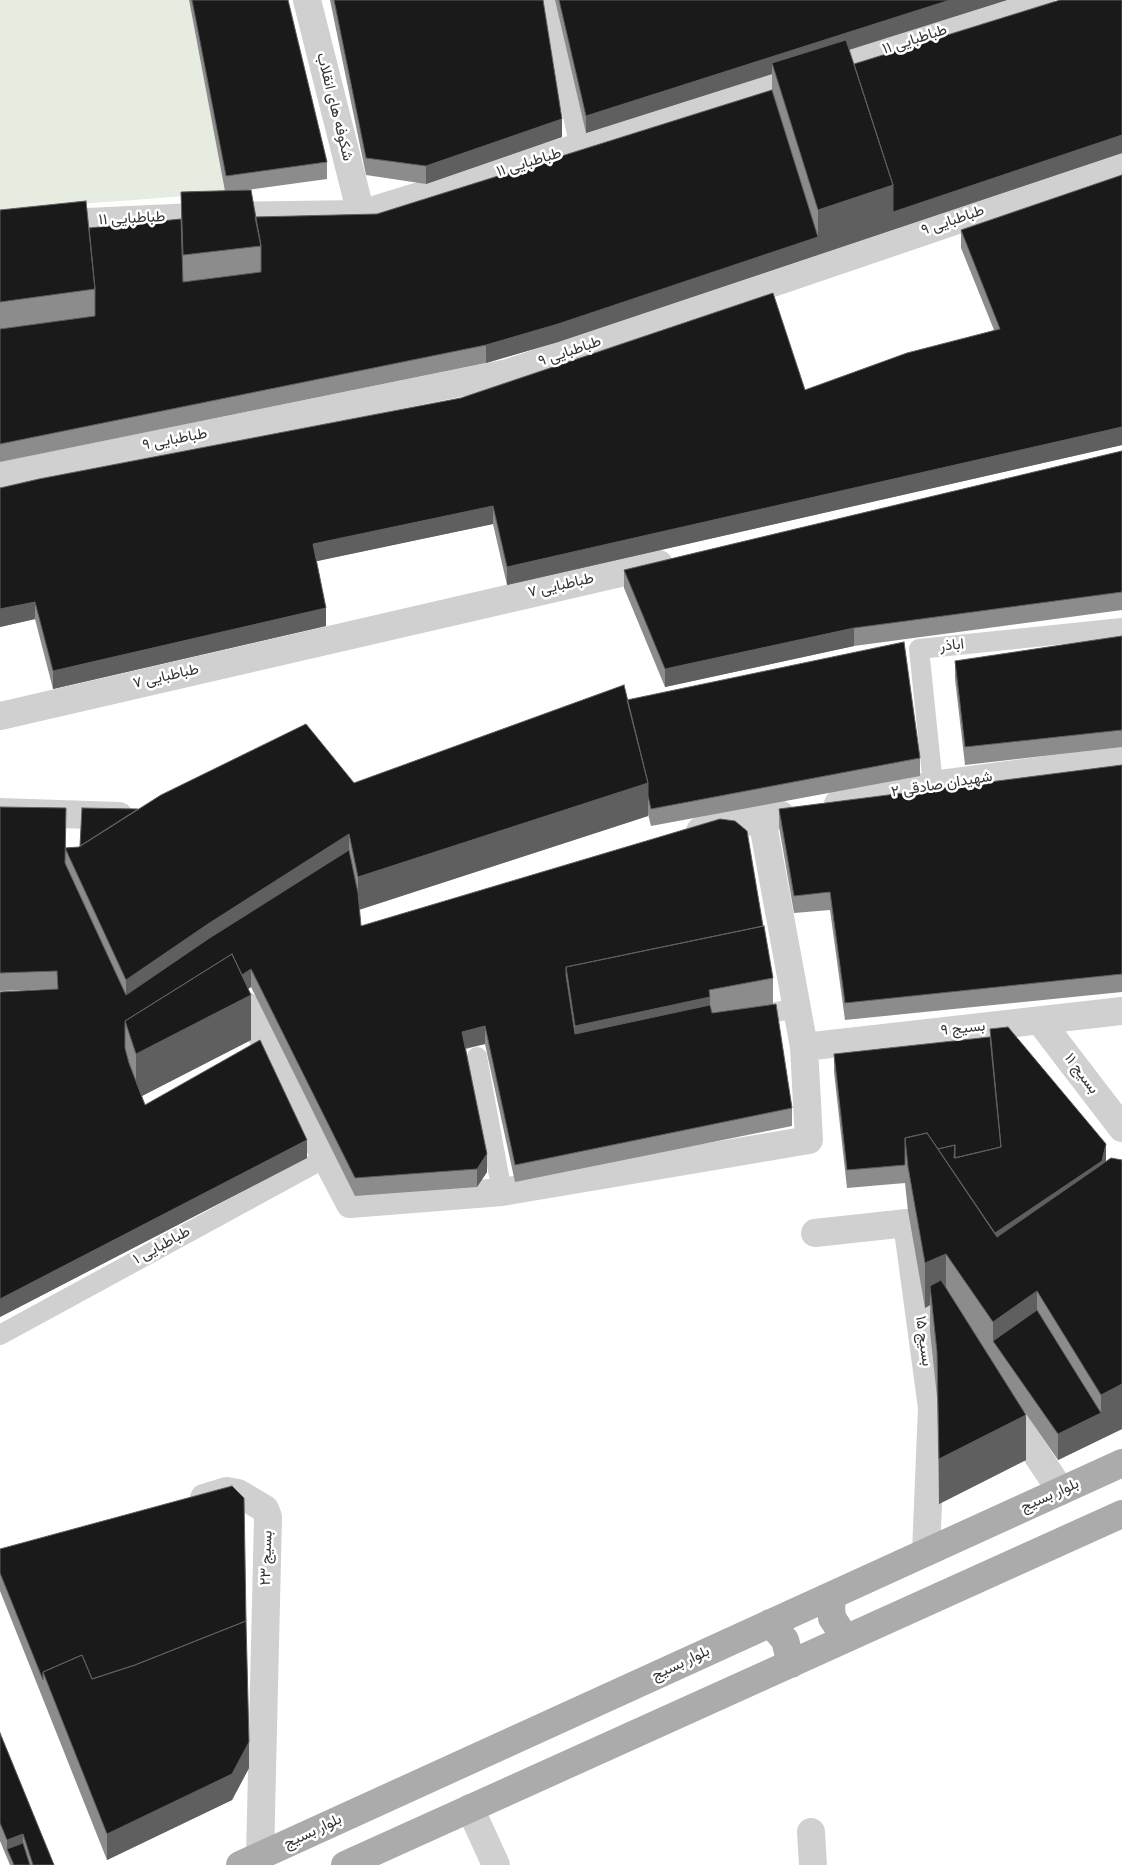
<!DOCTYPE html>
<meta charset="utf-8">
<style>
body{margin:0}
canvas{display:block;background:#fff}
</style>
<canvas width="1122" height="1865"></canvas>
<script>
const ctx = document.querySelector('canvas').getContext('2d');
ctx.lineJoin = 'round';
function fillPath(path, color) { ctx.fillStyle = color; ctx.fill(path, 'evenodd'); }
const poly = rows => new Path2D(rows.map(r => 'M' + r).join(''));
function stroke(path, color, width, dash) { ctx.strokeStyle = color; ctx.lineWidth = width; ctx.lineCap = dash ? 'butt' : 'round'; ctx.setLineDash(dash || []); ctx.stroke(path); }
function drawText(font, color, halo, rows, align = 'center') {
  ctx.font = font + ' "Nunito Sans",Vazirmatn,sans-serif'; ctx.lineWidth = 5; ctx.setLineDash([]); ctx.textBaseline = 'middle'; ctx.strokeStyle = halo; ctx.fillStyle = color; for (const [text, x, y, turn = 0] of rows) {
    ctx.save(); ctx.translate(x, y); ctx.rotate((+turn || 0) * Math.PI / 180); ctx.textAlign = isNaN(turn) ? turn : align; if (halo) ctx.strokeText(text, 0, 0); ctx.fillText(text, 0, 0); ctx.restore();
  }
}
fillPath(poly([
 [0,0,189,0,226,193,0,210]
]), '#e6ecdf');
stroke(poly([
 [548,6,580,147],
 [933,785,919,649,1122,628],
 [750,1017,797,1008],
 [477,1057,502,1192],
 [0,1335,325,1158]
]), '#d0d0d0', 20);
stroke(poly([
 [307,0,361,214],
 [0,226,216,216,361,214,580,147,1041,0],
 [0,476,508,373,1122,164],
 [0,716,659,564],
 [838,804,933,785,1122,760],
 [0,812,119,816],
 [700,831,781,815],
 [246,1006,350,1204,502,1192,809,1140,804,1047,762,819],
 [1040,1021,1122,1128],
 [804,1047,1122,1011],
 [815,1233,907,1223,932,1408,926,1552],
 [1005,1407,1061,1491],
 [204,1498,227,1491,238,1493,265,1509,268,1517,260,1856],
 [470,1808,496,1865],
 [811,1832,813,1865]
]), '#d0d0d0', 28);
stroke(poly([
 [833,1595,831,1607,832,1618,842,1633,849,1637],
 [770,1623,785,1640,791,1664],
 [240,1865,1122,1463],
 [345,1865,1122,1514]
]), '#ababab', 28);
fillPath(poly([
 [189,0,288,0,327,162,327,179,247,190,255,217,377,214,772,90,772,74,586,133,555,0,1007,0,849,50,854,64,1122,153,558,342,486,363,0,462,0,210,89,228,181,219,181,192,225,191],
 [330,0,543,0,562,137,426,184,366,175],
 [961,230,1122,445,507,585,493,524,316,561,326,626,53,689,35,619,0,627,0,488,805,390,994,330,961,248],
 [1122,451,1122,610,854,646,665,687,624,588,624,570],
 [1122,636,1122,747,965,765,955,679,955,661],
 [627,700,920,758,920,776,651,826,648,814,648,816,359,910,361,926,763,926,773,978,773,1004,792,1108,792,1126,515,1182,485,1044,466,1049,487,1172,477,1187,355,1196,251,987,248,989,251,1040,142,1096,145,1105,307,1158,0,1317,0,992,57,989,0,991,0,807,66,826,65,848,79,847,138,809,354,783],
 [1122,765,1122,992,845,1020,830,910,794,913,779,827,779,809],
 [990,1029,1106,1162,1122,1429,1058,1460,1024,1411,1026,1460,939,1504,937,1397,930,1331,930,1305,925,1308,908,1211,905,1183,847,1188,834,1072,834,1054,990,1037],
 [0,1549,249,1768,232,1800,107,1860,0,1591],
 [0,1733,54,1865,10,1865,0,1841]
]), '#8c8c8c');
fillPath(poly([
 [950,0,1007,0,775,73,772,63,772,74,586,133,586,116],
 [562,119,562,137,426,184,426,166],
 [1122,135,1122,153,558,342,486,363,486,345,818,237,818,210,893,185],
 [1122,427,1122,445,507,585,507,567],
 [493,506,493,524,313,562,313,544],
 [35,602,35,619,0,627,0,609],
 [326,608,326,626,53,689,53,671],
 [854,628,854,646,665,687,665,669],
 [648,783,648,816,358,910,358,877],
 [349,834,349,867,126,1013,126,980,208,924],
 [251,969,251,987,177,1033,251,995,251,1040,136,1099,136,1054,132,1043],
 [710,997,710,1023,575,1052,575,1026],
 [485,1026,485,1044,462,1049,462,1032],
 [307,1140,307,1158,0,1317,0,1299],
 [1106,1144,1106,1170,986,1265,986,1239],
 [487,1154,487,1172,477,1187,477,1169],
 [946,1254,946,1298,930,1286,930,1305,925,1308,925,1263],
 [1037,1291,1037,1336,993,1341,993,1322],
 [1122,1384,1122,1429,1058,1460,1058,1434,1101,1413,1101,1395],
 [1026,1415,1026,1460,939,1504,939,1459],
 [249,1742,249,1768,232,1800,107,1860,107,1834],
 [23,1834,23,1852,7,1849,7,1840]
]), '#5f5f5f');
const building = poly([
 [192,0,288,0,327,162,226,176,192,0],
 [334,0,543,0,562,119,426,166,366,158,334,0],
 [559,0,950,0,586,116,559,0],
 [1060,0,1122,0,1122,135,893,212,893,185,854,64,1060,0],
 [846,40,893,185,818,210,772,63,846,40],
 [772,90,818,237,558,324,486,345,0,444,0,329,95,316,95,289,89,228,181,219,183,282,261,272,261,246,255,217,377,214,772,90],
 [1122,175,1122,427,507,567,493,506,313,544,326,608,53,671,35,602,0,609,0,488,39,479,461,398,773,293,805,390,907,353,1000,329,961,230,1122,175],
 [251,190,261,246,183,255,181,192,251,190],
 [86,201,95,289,0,302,0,210,86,201],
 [1122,451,1122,592,854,628,665,669,624,570,1122,451],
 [1122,636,1122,730,965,747,955,661,1122,636],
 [904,642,920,758,651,809,648,796,648,783,627,700,904,642],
 [624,685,648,783,358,877,349,834,208,924,126,980,65,848,79,847,161,795,306,724,354,783,624,685],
 [1122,765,1122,974,845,1003,830,892,794,896,779,809,1122,765],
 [0,807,66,808,65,863,126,995,208,939,349,850,358,893,361,926,720,819,735,821,747,831,763,926,566,967,566,975,575,1034,710,1005,712,1013,776,1004,792,1108,515,1165,485,1026,462,1032,487,1154,477,1169,355,1178,251,969,242,975,232,954,125,1021,125,1048,129,1063,145,1105,260,1040,307,1140,0,1299,0,992,58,989,57,971,0,973,0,807],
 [82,808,138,809,80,846,82,808],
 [764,926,773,978,709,990,710,997,575,1026,566,967,764,926],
 [232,954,251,995,136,1054,125,1021,232,954],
 [1008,1027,1106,1144,1102,1161,995,1233,938,1149,955,1145,954,1158,1001,1147,990,1029,1008,1027],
 [990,1037,1001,1147,955,1158,955,1145,938,1149,927,1133,905,1138,905,1165,847,1170,834,1054,990,1037],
 [927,1133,997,1237,1111,1158,1122,1160,1122,1384,1101,1395,1037,1291,993,1322,946,1254,925,1263,908,1167,905,1138,927,1133],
 [941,1280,1026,1415,939,1459,937,1352,930,1286,941,1280],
 [1037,1310,1101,1413,1058,1434,993,1341,1037,1310],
 [232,1486,244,1498,246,1621,135,1665,92,1679,82,1655,43,1672,43,1680,0,1573,0,1549,232,1486],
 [246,1621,249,1742,232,1774,107,1834,43,1672,82,1655,92,1679,135,1665,246,1621],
 [0,1733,54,1865,33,1865,23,1834,7,1840,0,1823,0,1733],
 [23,1843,30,1865,14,1865,7,1849,23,1843]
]);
fillPath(building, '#1a1a1a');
stroke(building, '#5f5f5f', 1);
drawText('15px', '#333', '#fff', [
 ["طباطبایی ۱۱",915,40,-18],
 ["شکوفه های انقلاب",334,107,76],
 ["طباطبایی ۱۱",529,163,-17],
 ["طباطبایی ۱۱",132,219,-3],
 ["طباطبایی ۹",953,221,-19],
 ["طباطبایی ۹",570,352,-19],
 ["طباطبایی ۹",175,440,-11],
 ["طباطبایی ۷",561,586,-13],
 ["اباذر",952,646,-6],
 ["طباطبایی ۷",166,677,-13],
 ["شهیدان صادقی ۲",942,785,-9],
 ["بسیج ۹",963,1029,-6],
 ["بسیج ۱۱",1081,1074,53],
 ["طباطبایی ۱",162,1246,-29],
 ["بسیج ۱۵",923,1341,82],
 ["بلوار بسیج",1050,1496,-24],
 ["بسیج ۲۳",267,1558,-88],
 ["بلوار بسیج",681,1664,-25],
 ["بلوار بسیج",313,1832,-25]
]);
</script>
